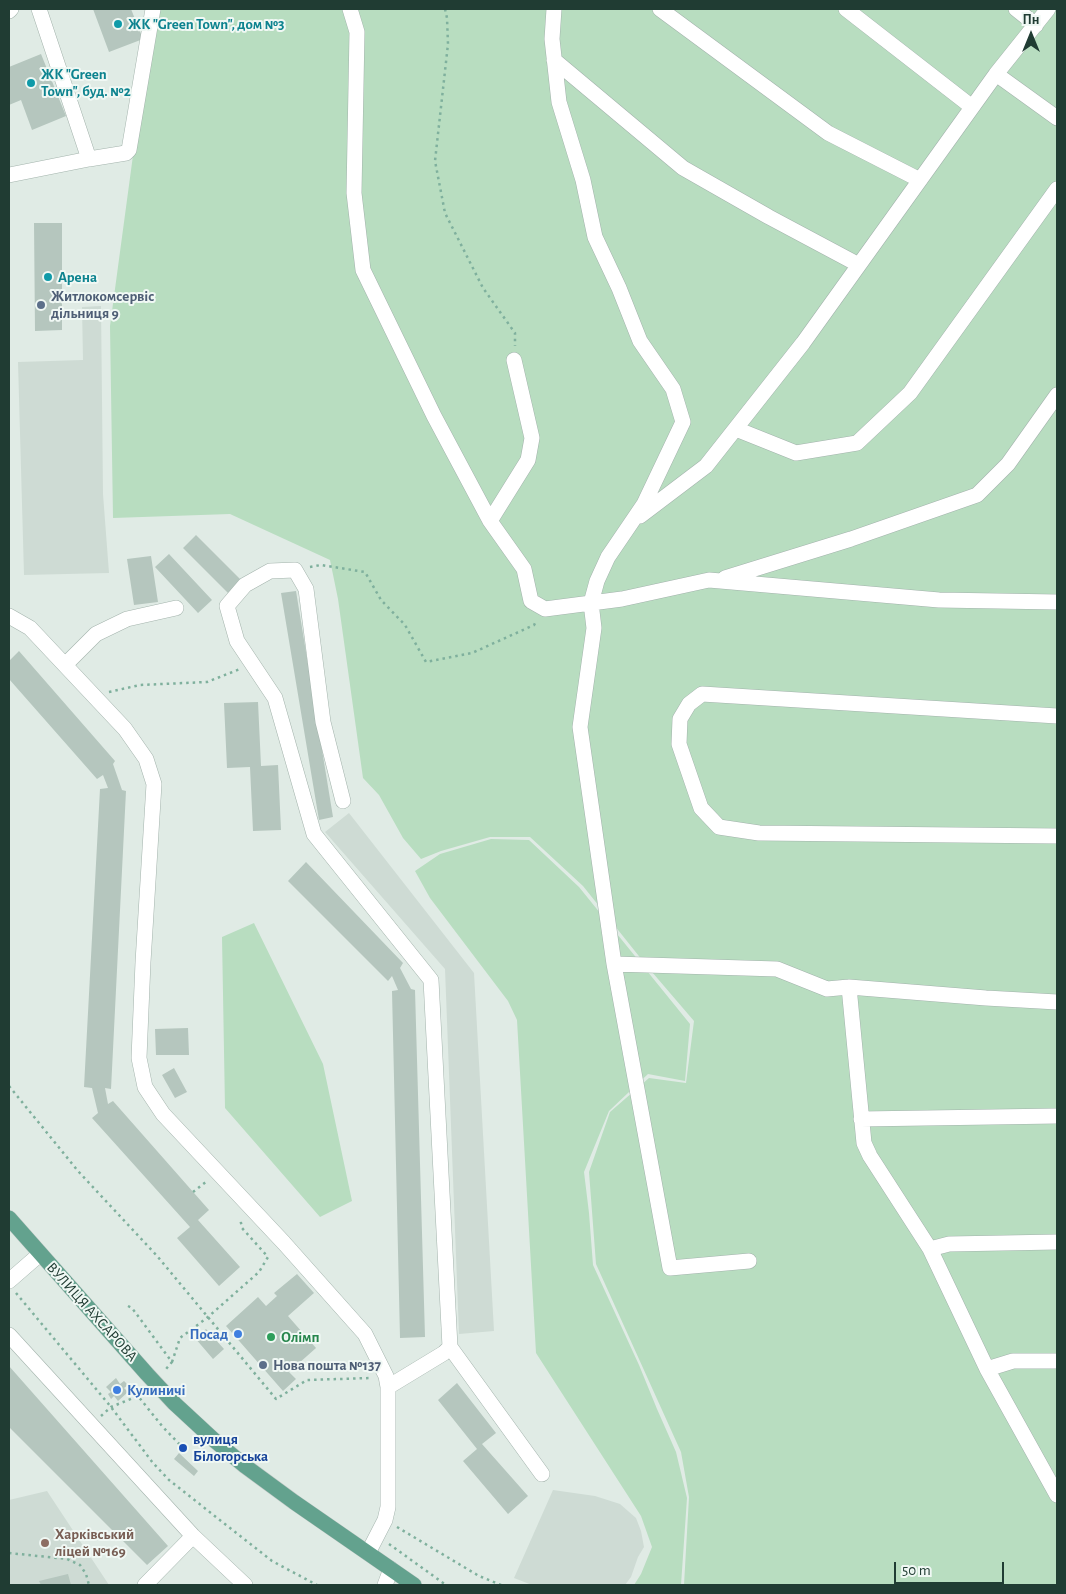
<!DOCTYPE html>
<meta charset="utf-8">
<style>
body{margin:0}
#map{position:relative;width:1066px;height:1594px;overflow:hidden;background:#e0ebe5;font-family:"Alegreya Sans",sans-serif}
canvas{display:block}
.frame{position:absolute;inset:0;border:10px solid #203c33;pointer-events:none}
.north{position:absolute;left:1006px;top:10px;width:50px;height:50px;-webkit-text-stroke:4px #f0f8f4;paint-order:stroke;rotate:0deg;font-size:14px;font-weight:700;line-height:20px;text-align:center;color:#203c33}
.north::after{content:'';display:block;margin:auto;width:18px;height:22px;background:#203c33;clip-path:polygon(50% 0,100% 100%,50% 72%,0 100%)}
.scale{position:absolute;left:894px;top:1562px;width:110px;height:22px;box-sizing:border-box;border:2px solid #203c33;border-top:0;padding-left:6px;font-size:15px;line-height:18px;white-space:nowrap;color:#203c33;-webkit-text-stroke:4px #f0f8f4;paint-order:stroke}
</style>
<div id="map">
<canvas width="1066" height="1594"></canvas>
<div class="frame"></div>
<div class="north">Пн</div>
<div class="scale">50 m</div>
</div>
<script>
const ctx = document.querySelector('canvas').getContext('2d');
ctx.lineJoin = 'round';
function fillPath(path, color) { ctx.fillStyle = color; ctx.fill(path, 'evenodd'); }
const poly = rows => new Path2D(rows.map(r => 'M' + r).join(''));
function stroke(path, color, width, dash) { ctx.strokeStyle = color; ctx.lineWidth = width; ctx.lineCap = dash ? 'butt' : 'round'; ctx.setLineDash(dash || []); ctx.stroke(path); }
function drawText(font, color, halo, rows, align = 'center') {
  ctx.font = font + ' "Alegreya Sans",sans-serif'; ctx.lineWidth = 4; ctx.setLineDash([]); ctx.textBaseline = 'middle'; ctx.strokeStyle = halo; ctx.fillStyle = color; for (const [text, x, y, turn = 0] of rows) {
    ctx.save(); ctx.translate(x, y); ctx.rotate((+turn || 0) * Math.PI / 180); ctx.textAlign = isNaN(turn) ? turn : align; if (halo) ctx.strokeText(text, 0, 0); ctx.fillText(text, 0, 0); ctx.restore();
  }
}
fillPath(poly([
 [101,306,103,494,109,573,24,575,18,362,83,360,82,307],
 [349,813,474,973,494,1331,459,1334,445,969,325,832],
 [553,1490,595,1496,620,1504,636,1518,641,1531,644,1547,638,1557,631,1577,625,1585,532,1585,514,1578],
 [47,1491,109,1585,9,1585,9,1500]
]), '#cedbd4');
fillPath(poly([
 [157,9,1057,9,1057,1585,684,1585,689,1497,681,1452,596,1264,589,1172,610,1112,649,1078,686,1083,694,1021,646,965,583,886,530,837,490,837,441,851,421,859,403,838,379,795,363,778,338,599,330,560,230,514,113,518,110,326,134,148],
 [491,839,529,840,579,887,690,1024,685,1081,648,1074,609,1111,584,1172,589,1213,593,1265,639,1365,657,1409,676,1452,687,1498,681,1585,634,1585,641,1574,652,1547,641,1516,536,1353,517,1020,508,1001,430,898,415,871,440,854],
 [254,923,323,1064,352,1201,320,1217,225,1108,222,937]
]), '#b8ddc0');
fillPath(poly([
 [93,9,131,9,143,39,109,52],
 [41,54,66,116,32,130,21,100,9,105,9,67],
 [34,223,62,223,62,330,35,331],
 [196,535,242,581,229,594,183,548],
 [169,554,212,600,198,613,155,567],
 [151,556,158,602,134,605,127,559],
 [296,591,333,817,319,820,281,593],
 [19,651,115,761,113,764,122,790,126,791,111,1089,105,1088,108,1104,113,1101,209,1210,198,1220,240,1267,219,1286,177,1238,190,1227,92,1118,98,1113,92,1088,84,1087,100,789,108,788,103,775,97,779,9,679,9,661],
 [258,702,261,766,278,765,281,830,253,831,250,767,227,768,224,703],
 [306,862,403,963,400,968,411,989,415,990,425,1337,400,1338,392,991,398,990,392,976,388,981,288,881],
 [188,1028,189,1055,156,1055,155,1029],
 [174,1068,187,1092,175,1098,162,1075],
 [297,1274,314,1293,288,1316,316,1348,289,1372,296,1379,283,1391,226,1326,258,1297,266,1306,277,1296,274,1293],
 [206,1329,224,1349,213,1359,195,1338],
 [9,1366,168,1546,147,1565,9,1427],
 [116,1378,120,1384,124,1381,128,1385,124,1388,128,1392,118,1401,114,1396,111,1399,108,1394,111,1392,106,1387],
 [457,1383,496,1433,482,1444,528,1496,508,1514,463,1461,477,1449,438,1400],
 [179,1453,198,1471,194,1476,174,1459],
 [68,1574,71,1585,41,1585,39,1581]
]), '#b5c6be');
const minor = poly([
 [350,9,357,32,354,193,363,270,434,416,490,521,524,569,531,601,545,609,622,599,709,580,939,600,1057,602],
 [554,9,552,39,559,102,583,180,595,237,619,288,640,341,673,389,683,422,644,504,608,557,597,581,591,603,594,628,580,727,614,964,670,1268,749,1261],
 [660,9,828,133,920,180],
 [846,9,972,107],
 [1016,9,1036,25],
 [9,11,11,9],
 [554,60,683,168,769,217,859,265],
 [996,74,1057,118],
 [89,159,126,153,129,150,153,9],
 [9,175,89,159,39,9],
 [736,429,796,453,857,443,910,393,1057,189],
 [640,516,706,466,803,343,996,74,1048,9],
 [490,521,528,460,532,438,514,360],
 [725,578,851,539,977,495,1008,464,1057,395],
 [9,616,30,628,125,729,146,759,154,784,143,962,139,1058,145,1087,163,1114,284,1243,365,1334,386,1376,388,1387,388,1507,385,1520,368,1553],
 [65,665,96,634,127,619,176,608],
 [1057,716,702,694,689,704,680,719,679,744,701,808,719,827,759,833,1057,836],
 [343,801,323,722,306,589,295,570,270,571,245,585,227,606,237,641,275,698,314,834,431,980,450,1347],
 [614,964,777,969,827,989,849,987,986,998,1057,1002],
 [849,987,864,1143,870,1156,930,1249,987,1369,1057,1495],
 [861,1119,1057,1116],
 [930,1249,949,1244,1057,1242],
 [9,1281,40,1254],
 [9,1335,193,1536,245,1585],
 [987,1369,1013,1361,1057,1361],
 [388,1387,444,1353,450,1347,542,1474],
 [145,1585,193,1536],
 [385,1585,391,1569]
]);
const major = poly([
 [9,1218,147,1374,174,1403,214,1440,245,1466,294,1502,414,1585]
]);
stroke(minor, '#a3b3ac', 16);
stroke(major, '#c1c8c6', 16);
stroke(poly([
 [445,9,447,18,448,44,435,161,445,213,483,288,515,333,515,346],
 [310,567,321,565,365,572,381,600,405,625,426,662,472,653,534,625,537,620],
 [109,692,140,685,207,682,240,669],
 [9,1086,78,1171,158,1257,276,1399,307,1380,371,1378],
 [193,1192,207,1181],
 [16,1293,111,1407,153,1463,169,1480,272,1561,317,1585],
 [128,1306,132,1308,172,1362,166,1369],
 [172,1362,180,1338,208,1317,259,1272,268,1257,242,1228,240,1218],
 [101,1416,111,1407,138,1396,162,1426,183,1448],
 [397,1527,479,1576,501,1585],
 [389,1544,446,1585],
 [9,1553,67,1559,80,1565,86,1574,89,1585]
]), '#7fb09d', 2.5, [2.5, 4]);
stroke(minor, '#fff', 15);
stroke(major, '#63a28e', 15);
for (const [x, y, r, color] of [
 [118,24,5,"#0f9aa8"],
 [31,83,5,"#0f9aa8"],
 [48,277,5,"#0f9aa8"],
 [41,305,5,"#5c6f8a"],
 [238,1334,5,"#3f7fe0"],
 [271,1337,5,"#2e9e5b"],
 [263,1365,5,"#5c6f8a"],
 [117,1390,5,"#3f7fe0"],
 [183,1448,5,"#1a4fb4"],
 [45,1543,5,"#8d6e63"]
]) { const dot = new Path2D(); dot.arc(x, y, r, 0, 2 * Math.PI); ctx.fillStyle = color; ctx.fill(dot); stroke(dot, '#f0f8f4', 2); }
drawText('bold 15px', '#0d838f', '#f0f8f4', [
 ["ЖК \"Green Town\", дом №3",128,24],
 ["ЖК \"Green",41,74],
 ["Town\", буд. №2",41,91],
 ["Арена",58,277]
], 'left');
drawText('bold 15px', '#4e5e75', '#f0f8f4', [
 ["Житлокомсервіс",51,296],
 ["дільниця 9",51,313],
 ["Нова пошта №137",273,1365]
], 'left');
drawText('15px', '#203c33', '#f0f8f4', [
 ["ВУЛИЦЯ АХСАРОВА",92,1312,48]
]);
drawText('bold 15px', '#366cbe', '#f0f8f4', [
 ["Посад",228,1334],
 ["Кулиничі",127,1390,"left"]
], 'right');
drawText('bold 15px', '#27864d', '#f0f8f4', [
 ["Олімп",281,1337]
], 'left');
drawText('bold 15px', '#164399', '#f0f8f4', [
 ["вулиця",193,1439],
 ["Білогорська",193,1456]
], 'left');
drawText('bold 15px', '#785e54', '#f0f8f4', [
 ["Харківський",55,1534],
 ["ліцей №169",55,1551]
], 'left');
</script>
